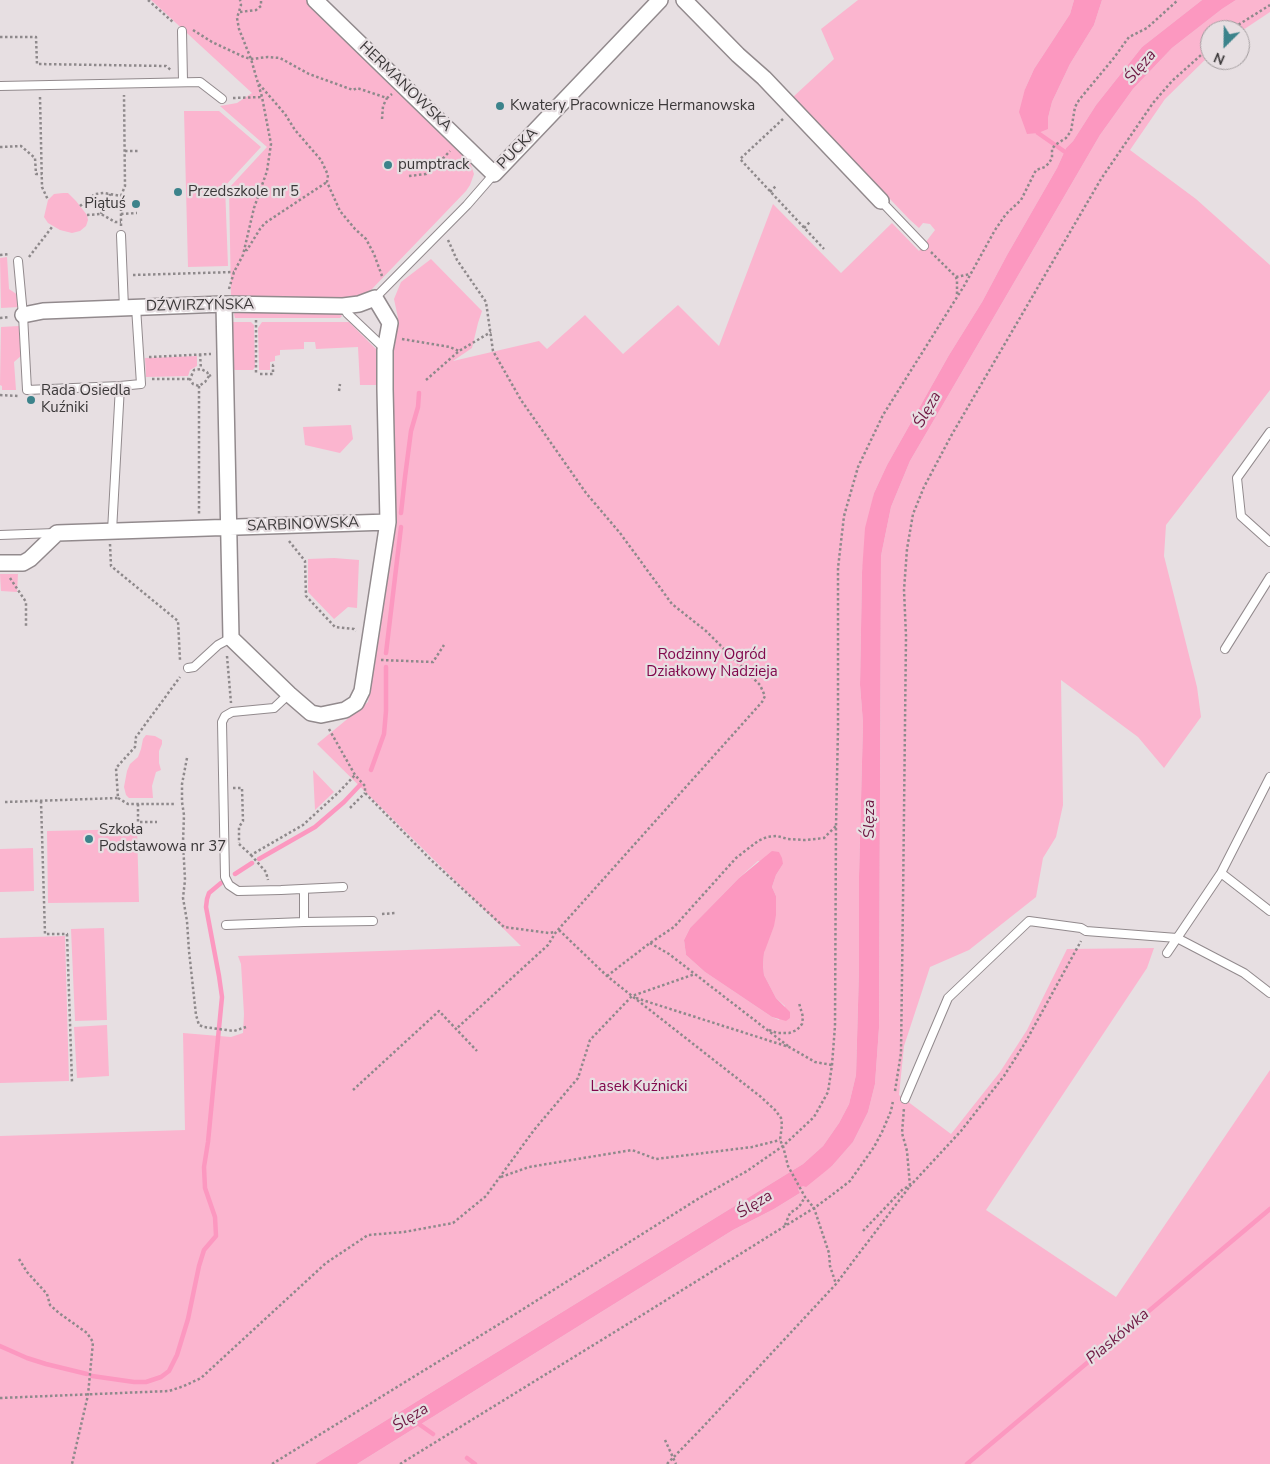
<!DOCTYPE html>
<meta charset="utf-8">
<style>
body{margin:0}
#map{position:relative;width:1270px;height:1464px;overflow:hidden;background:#e7dfe2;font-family:"Nunito Sans",sans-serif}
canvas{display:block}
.north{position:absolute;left:1200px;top:20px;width:50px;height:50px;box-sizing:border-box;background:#e7dfe2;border:1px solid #a29c9e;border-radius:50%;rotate:203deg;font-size:14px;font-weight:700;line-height:20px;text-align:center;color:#3b3839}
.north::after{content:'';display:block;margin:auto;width:18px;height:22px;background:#3c838b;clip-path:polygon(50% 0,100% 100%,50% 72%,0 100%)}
</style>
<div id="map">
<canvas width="1270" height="1464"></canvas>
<div class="north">N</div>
</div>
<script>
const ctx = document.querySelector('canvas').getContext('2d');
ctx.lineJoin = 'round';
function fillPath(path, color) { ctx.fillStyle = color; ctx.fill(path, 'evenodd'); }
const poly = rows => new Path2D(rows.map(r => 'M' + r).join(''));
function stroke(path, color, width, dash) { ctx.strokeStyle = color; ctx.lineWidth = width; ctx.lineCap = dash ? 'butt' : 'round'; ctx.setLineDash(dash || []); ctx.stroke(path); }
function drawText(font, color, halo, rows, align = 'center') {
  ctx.font = font + ' "Nunito Sans",sans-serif'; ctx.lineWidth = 4.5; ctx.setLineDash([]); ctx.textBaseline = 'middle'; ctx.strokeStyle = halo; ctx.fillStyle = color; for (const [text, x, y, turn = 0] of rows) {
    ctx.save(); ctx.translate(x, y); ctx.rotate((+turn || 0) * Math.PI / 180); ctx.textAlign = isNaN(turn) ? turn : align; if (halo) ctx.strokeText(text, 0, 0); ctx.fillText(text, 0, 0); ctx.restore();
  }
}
fillPath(poly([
 [151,0,306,0,470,162,474,174,470,185,466,191,372,289,364,294,355,297,231,297,229,188,267,147,220,106,237,103,252,93],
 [858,0,1074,0,1070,14,1034,69,1025,89,1048,129,1048,118,1052,102,1070,64,1094,25,1102,0,1202,0,1142,47,1096,105,1073,141,1066,148,1057,168,1007,255,982,302,949,355,887,465,874,493,862,572,860,685,863,723,859,876,859,969,856,1075,849,1104,839,1123,823,1146,803,1164,315,1464,0,1464,0,1136,185,1130,183,1033,231,1037,243,1033,244,1014,241,964,238,956,521,946,317,744,368,702,396,517,392,345,398,318,394,299,401,282,431,259,482,311,478,323,472,348,453,361,539,341,547,349,585,315,623,354,678,305,719,346,773,204,841,273,892,223,919,251,935,230,930,224,923,223,919,228,909,219,793,97,834,59,821,29],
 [758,861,783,864,776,875,772,887,776,896,764,953,763,965,764,975,776,998,785,1006,779,1020,772,1017,705,972,686,955,684,940,690,928,739,878],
 [1236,0,1270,0,1270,12,1240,32,1240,30,1210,30,1210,55,1165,99,1130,150,1196,199,1270,265,1270,390,1166,525,1164,556,1197,687,1201,717,1164,768,1138,737,1061,680,1063,805,1056,837,1043,858,1036,897,969,950,930,967,904,1046,899,1095,951,1134,1000,1072,1027,1030,1067,949,1154,948,1147,968,986,1210,1116,1297,1270,1070,1270,1464,357,1464,733,1230,774,1209,800,1193,798,1189,832,1166,853,1142,868,1112,875,1084,879,1028,881,556,891,507,910,461,1100,135,1133,89,1172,48,1222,9],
 [184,111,219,111,261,147,225,186,228,266,188,267],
 [63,193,68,193,76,201,87,215,88,220,86,226,80,231,72,233,60,230,48,223,44,217,48,200,54,194],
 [7,257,9,289,18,295,19,307,1,308,0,258],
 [235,312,338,312,342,316,340,318,235,318,234,314],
 [233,322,251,322,254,325,255,367,253,370,235,370,230,367,229,326],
 [262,322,349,322,379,352,379,380,376,385,360,385,358,347,316,349,315,342,304,342,304,349,280,350,280,355,275,356,275,361,270,362,270,370,259,370,258,328],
 [19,326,22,355,14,362,16,390,2,390,2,386,0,385,1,327],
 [197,356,197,366,190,370,188,376,146,377,145,358],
 [351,425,353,439,340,453,305,445,303,427],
 [334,558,359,560,357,608,348,607,334,619,308,592,308,559],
 [0,574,18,574,17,592,1,591],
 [146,735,155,736,162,740,162,744,159,751,159,763,161,770,156,772,152,786,153,798,129,798,126,795,124,787,127,771,130,764,138,757,141,749,143,739],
 [313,770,334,792,315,810],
 [137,829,139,902,48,903,47,831],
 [33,848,34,891,0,892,0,849],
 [104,928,107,1020,75,1021,71,929],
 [65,936,69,1081,0,1083,0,938],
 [107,1025,109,1076,77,1078,74,1027]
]), '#fbb5cf');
fillPath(poly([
 [1074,0,1102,0,1094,25,1070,64,1052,102,1048,118,1048,129,1038,133,1027,134,1019,112,1025,89,1034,69,1070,14],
 [1202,0,1236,0,1222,9,1172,48,1133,89,1100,135,910,461,891,507,881,556,879,1028,875,1084,868,1112,853,1142,832,1166,806,1187,803,1186,798,1189,800,1193,774,1209,733,1230,357,1464,315,1464,803,1164,823,1146,839,1123,849,1104,856,1075,859,969,859,876,863,723,860,685,862,572,865,528,874,493,887,465,949,355,982,302,1007,255,1057,168,1066,148,1073,141,1096,105,1142,47],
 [772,851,779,852,782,858,783,864,776,875,772,887,776,896,776,915,774,926,764,953,763,965,764,975,776,998,790,1012,790,1018,786,1021,772,1017,705,972,686,955,684,940,690,928,739,878]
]), '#fc98c0');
stroke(poly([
 [1038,133,1068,154],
 [401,513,405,477,411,431,418,407,419,393],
 [386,653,401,527],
 [371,770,384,734,386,711,386,667],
 [259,859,315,827,344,802,360,785],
 [235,874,252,863],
 [0,1346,27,1358,46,1364,87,1374],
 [92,1376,134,1382,146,1382,161,1377,169,1371,177,1355,188,1319,199,1266,204,1250,216,1236,215,1217,205,1188,204,1167,208,1142,222,997,219,976,206,907,207,899,209,893,221,883],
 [416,1422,433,1434],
 [467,1458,475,1464],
 [967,1464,1270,1209]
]), '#fc98c0', 4.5);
const service = poly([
 [182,31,183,81],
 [0,86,200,82,222,99],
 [881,201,924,246],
 [121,235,124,308],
 [18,261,23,315,27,390,120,386,141,384,136,307],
 [375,298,467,205,494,174],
 [343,306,347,313,385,349],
 [1270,432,1237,478,1241,516,1270,542],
 [112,531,120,386],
 [0,535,55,533],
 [1225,649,1270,577],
 [188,668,194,667,218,645,231,638],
 [289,694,274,708,232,712,225,716,222,722,225,877,229,885,238,891,281,890,343,887],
 [1221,873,1270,911],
 [304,889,304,922,373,921],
 [226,925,304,922],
 [1167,953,1221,873,1270,777],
 [905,1099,948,998,1029,921,1081,928,1086,931,1177,938,1244,973,1270,993]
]);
const minor = poly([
 [315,0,494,174,660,0],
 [684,0,738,55,764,78,881,201],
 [23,315,43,311,224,304,343,306,359,304,375,298,390,323,385,350,385,389,388,522,362,691,356,703,345,710,321,715,311,713,289,694,231,638,224,304],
 [0,563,23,563,30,559,57,533,388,522]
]);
stroke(service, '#928a8d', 10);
stroke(minor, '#928a8d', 18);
stroke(poly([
 [148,0,174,23],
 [240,12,256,10,261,6,261,0],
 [193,30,212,42,244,57,251,59,268,57,280,58,309,74,353,90,357,88,387,98,392,94],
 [1230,30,1270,5],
 [0,37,36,37,37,64,166,66,172,71],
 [259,84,285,114,295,130,321,160,328,175,327,182,340,211,355,229,366,239,374,254,382,276],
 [40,97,42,187,48,200],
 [233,98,262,97],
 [382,119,383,106,387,98],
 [783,119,740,159,824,249],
 [0,147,21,146,35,158,36,174,42,174],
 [125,151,139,151],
 [409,176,426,174,432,170,450,151],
 [770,192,776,186],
 [80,206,95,194,104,193,121,196],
 [101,214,110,194],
 [121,214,137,213],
 [87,215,101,214,115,222,121,222],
 [121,226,121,196,125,186,124,95],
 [804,228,810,222],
 [448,240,457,260,486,302,493,351,521,400,586,493,620,533,672,604,706,631,760,685,765,696,762,702,556,932,548,945,456,1029],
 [245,250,247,250,260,229,265,223,327,182],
 [931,252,956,277,957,281,957,294],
 [0,255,10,254],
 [29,257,52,227],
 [133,275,234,272],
 [956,277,970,274],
 [229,289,234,272,243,255,254,208,267,171,271,144,262,97,251,59,239,29,237,18,241,5,240,0],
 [0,318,10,317],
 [256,320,256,374],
 [402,339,450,347,459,351],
 [200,354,201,369],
 [149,357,211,354],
 [260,374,273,374,273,365,276,365],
 [209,376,205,382,199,386,193,384,190,379,194,370,201,369,207,372,209,376,211,375],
 [152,379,190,379],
 [426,380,459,351,491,332],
 [199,386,199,515],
 [339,391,340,384],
 [0,395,18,396],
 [289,541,305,561,306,596,335,627,354,629,356,631],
 [110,544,111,566,178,621,180,660],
 [10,578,26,602,26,626],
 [227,656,231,703],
 [381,660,433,662,444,645],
 [329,729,355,775,365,786,365,793,431,860,504,927,549,933,555,932],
 [187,758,182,784,182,802,184,815,183,842,185,880,183,898,187,921,189,951,196,1015,199,1025,204,1027,234,1031,246,1027],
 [233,788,242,788,243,821,239,827,239,843],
 [118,798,128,804,174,804],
 [41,801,45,934,67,934,72,1082],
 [5,802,118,798,116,768,135,747,136,737,180,677],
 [138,804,138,822,157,822],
 [350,808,365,793],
 [239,844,251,855,303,825,339,792,355,775],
 [251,855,266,872,268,880],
 [382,914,396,913],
 [559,930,607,976,632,996,761,1097,775,1110,781,1118,782,1125,780,1140,783,1146,788,1166,805,1197,814,1208,829,1253,830,1266,836,1284],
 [650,943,669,954,788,1046],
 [607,976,650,943,674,927,736,858,758,841,767,837,777,836,788,839,805,840,824,838,836,826],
 [636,998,789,1047,815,1062,832,1065],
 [769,1030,777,1033,789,1033,797,1030,802,1024,803,1017,799,1003],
 [353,1090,439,1011,477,1051],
 [895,1091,901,1053,903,901,906,636,904,590,907,549,913,514,924,487,951,436,1101,179,1153,103,1172,81,1210,47],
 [501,1177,529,1167,632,1150,656,1159,752,1147,780,1140],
 [785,1225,790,1213,799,1207,805,1197],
 [863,1231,903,1189,910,1186,961,1131,1004,1076,1025,1043,1081,941],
 [19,1259,27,1272,47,1294,50,1305,59,1313,87,1333,93,1342,88,1395,72,1464],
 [0,1398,169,1391,184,1386,201,1378,326,1263,368,1235,404,1232,453,1223,486,1196,534,1130,578,1078,590,1040,632,996,695,974],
 [665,1440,676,1464],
 [272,1464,501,1323,701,1197,747,1171,783,1146,814,1117,828,1092,832,1065,835,1026,836,826,838,729,838,568,844,516,858,467,883,415,964,286,995,230,1006,214,1021,200,1036,170,1045,167,1049,163,1052,158,1052,149,1055,145,1066,138,1071,131,1075,107,1079,100,1113,59,1129,37,1147,28,1178,0],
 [400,1464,639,1317,814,1208,828,1198,850,1181,874,1147,882,1132,891,1111,893,1101],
 [667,1464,701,1429,836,1284,910,1186,907,1151,902,1133,904,1108]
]), '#8e898b', 2.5, [2.5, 2.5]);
stroke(service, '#fff', 8);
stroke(minor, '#fff', 15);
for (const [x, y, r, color] of [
 [500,106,5,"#3c838b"],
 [388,165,5,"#3c838b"],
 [178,192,5,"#3c838b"],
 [136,204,5,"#3c838b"],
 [31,400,5,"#3c838b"],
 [89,839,5,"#3c838b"]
]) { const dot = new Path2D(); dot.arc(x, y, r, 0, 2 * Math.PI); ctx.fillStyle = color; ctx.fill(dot); stroke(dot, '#e7dfe2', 2); }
drawText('15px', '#3b3839', '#e7dfe2', [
 ["HERMANOWSKA",405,87,44],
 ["PUCKA",518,149,-46],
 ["DŹWIRZYŃSKA",200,306,-1],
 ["SARBINOWSKA",303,525,-2]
]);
drawText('15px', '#3b3839', '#e7dfe2', [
 ["Kwatery Pracownicze Hermanowska",510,106],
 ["pumptrack",398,165],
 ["Przedszkole nr 5",188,192],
 ["Piątuś",126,204,"right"],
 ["Rada Osiedla",41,391],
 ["Kuźniki",41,408],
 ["Szkoła",99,830],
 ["Podstawowa nr 37",99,847]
], 'left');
drawText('15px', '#81074c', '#e7dfe2', [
 ["Rodzinny Ogród",712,655],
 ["Działkowy Nadzieja",712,672],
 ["Lasek Kuźnicki",639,1087]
]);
drawText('italic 16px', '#6f1843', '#e7dfe2', [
 ["Ślęza",1141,67,-49],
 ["Ślęza",928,410,-60],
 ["Ślęza",870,819,-90],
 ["Ślęza",755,1205,-32],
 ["Piaskówka",1118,1337,-40],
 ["Ślęza",411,1418,-32]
]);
</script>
